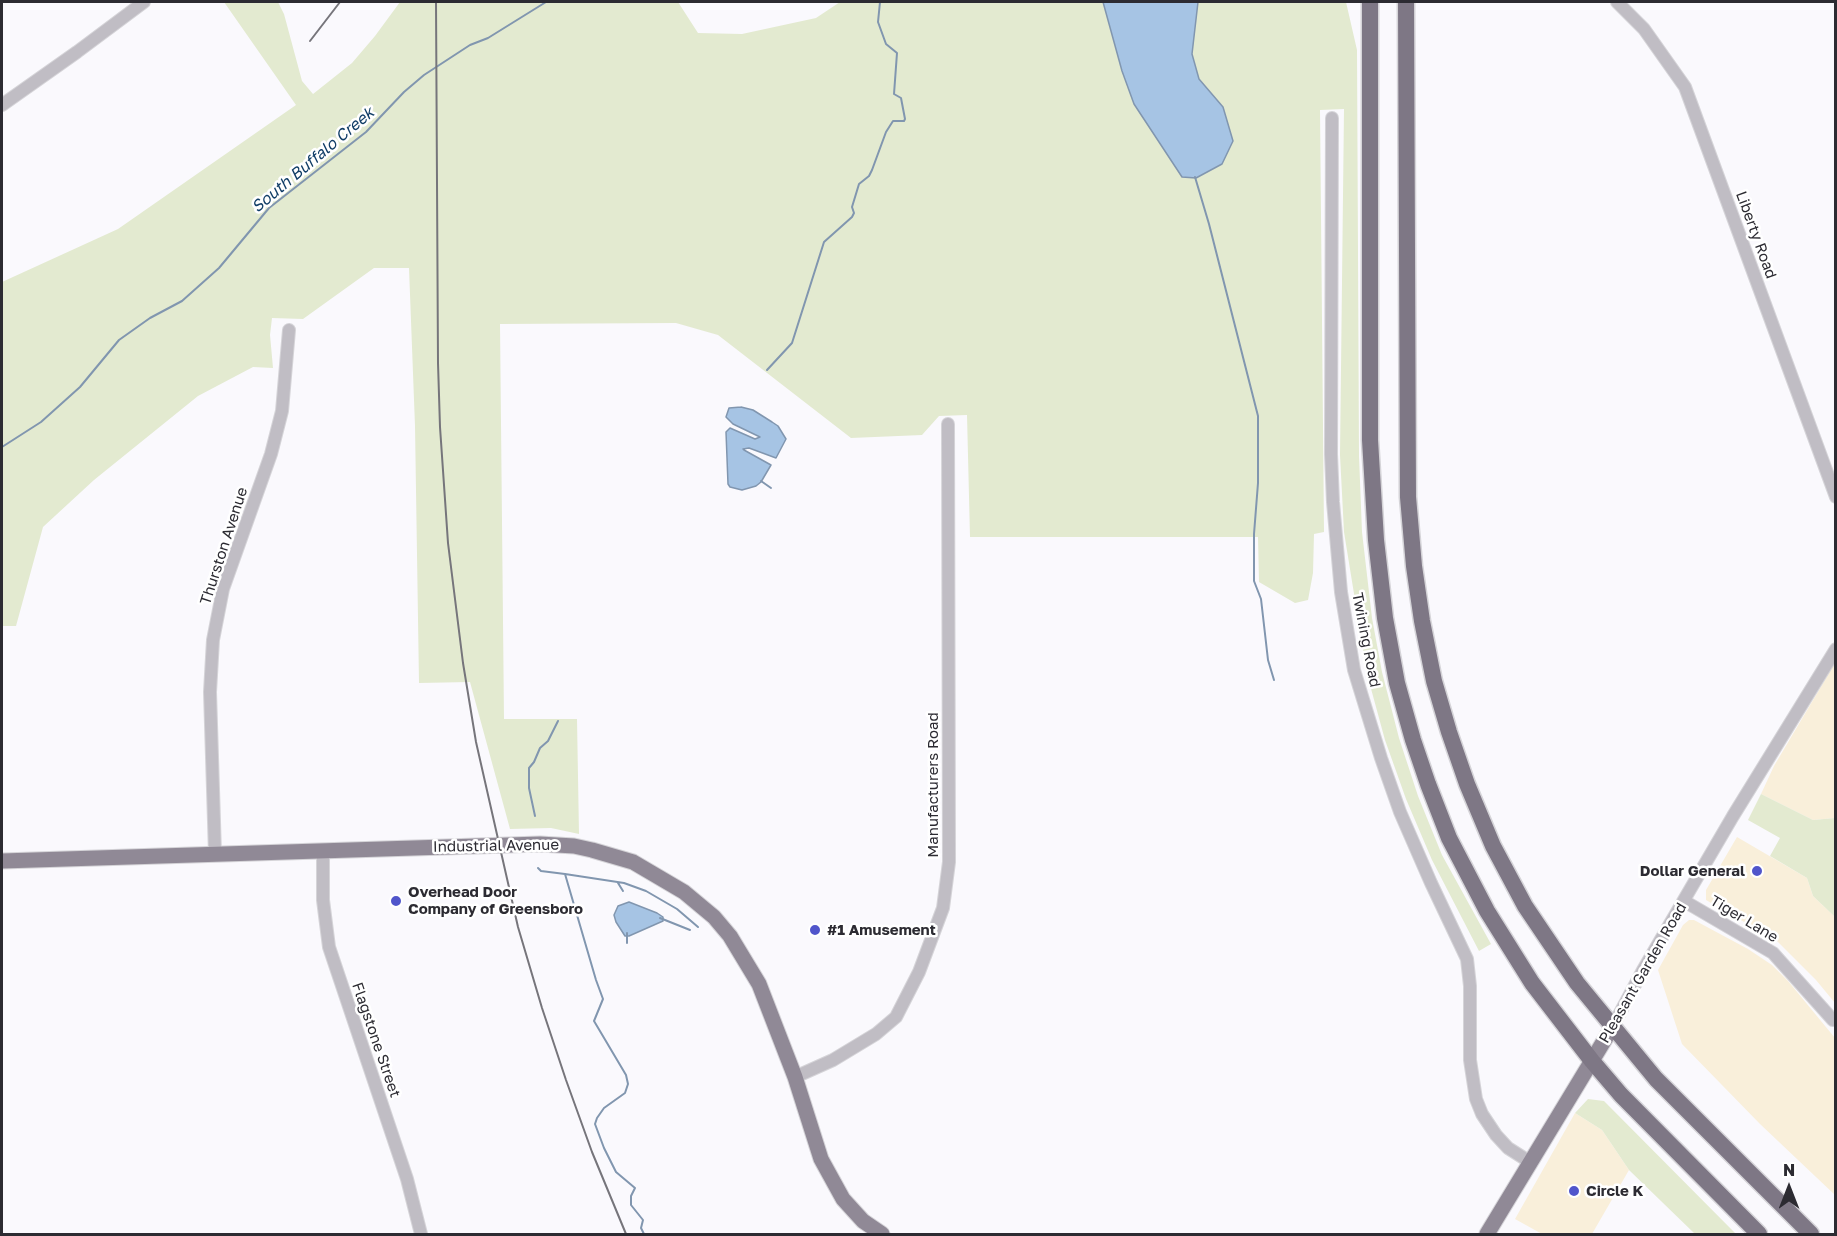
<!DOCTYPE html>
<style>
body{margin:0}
#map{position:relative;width:1837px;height:1236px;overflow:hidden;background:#faf9fd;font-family:"Golos Text",sans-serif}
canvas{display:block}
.frame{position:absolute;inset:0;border:3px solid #2c2b32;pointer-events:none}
.north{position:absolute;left:1759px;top:1158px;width:60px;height:60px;-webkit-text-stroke:4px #fff;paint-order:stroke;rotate:0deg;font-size:16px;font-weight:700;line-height:24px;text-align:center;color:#2c2b32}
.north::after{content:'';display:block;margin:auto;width:21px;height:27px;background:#2c2b32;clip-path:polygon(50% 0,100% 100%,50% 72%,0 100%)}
</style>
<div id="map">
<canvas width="1837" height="1236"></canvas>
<div class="frame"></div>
<div class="north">N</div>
</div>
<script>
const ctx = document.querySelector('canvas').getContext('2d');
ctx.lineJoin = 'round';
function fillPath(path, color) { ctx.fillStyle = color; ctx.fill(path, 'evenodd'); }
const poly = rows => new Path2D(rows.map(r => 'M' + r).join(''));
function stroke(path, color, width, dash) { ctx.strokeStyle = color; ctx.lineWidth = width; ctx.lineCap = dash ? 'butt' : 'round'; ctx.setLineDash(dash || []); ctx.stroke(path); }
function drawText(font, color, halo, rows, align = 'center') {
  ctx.font = font + ' "Golos Text",sans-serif'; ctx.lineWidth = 5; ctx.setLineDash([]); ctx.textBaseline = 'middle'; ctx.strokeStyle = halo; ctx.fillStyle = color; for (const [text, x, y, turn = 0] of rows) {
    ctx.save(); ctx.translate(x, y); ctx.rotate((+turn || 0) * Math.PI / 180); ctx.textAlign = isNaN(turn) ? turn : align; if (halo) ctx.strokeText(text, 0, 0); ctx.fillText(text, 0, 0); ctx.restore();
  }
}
fillPath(poly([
 [1835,663,1835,818,1813,820,1761,794,1774,766],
 [1737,837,1807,878,1813,896,1835,917,1835,1003,1816,980,1777,941,1706,900,1706,890],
 [1689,920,1694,920,1748,949,1772,965,1788,981,1835,1038,1835,1195,1760,1124,1682,1044,1658,970,1683,925],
 [1575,1113,1602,1130,1629,1170,1592,1234,1542,1234,1515,1219]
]), '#f9efda');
fillPath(poly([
 [224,2,278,2,284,14,302,81,313,94,352,63,375,36,400,2,678,2,698,33,742,34,816,18,840,2,1103,2,1122,71,1223,107,1199,79,1192,54,1198,2,1346,2,1357,50,1359,456,1362,532,1372,618,1382,672,1399,738,1418,796,1442,855,1491,944,1479,951,1432,860,1406,799,1385,740,1367,674,1344,532,1340,455,1344,109,1320,110,1324,532,1314,534,1313,573,1308,600,1295,603,1259,582,1258,537,970,537,967,415,939,416,922,435,851,438,718,335,676,323,500,324,504,719,577,719,579,834,551,828,510,829,470,682,419,683,415,426,409,268,374,268,303,319,272,318,270,335,273,368,253,367,198,396,94,480,43,527,16,626,2,626,2,282,118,229,296,105],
 [1761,794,1813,820,1835,818,1835,917,1813,896,1807,878,1770,856,1780,838,1748,820],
 [1588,1099,1604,1101,1736,1234,1695,1234,1629,1170,1602,1130,1575,1113]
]), '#e3ead0');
const water = poly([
 [1103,2,1198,2,1192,54,1199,79,1223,107,1233,141,1222,164,1196,178,1182,177,1134,104,1122,71,1103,2],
 [741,407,753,410,772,422,778,426,786,439,776,458,749,448,743,449,744,450,771,465,761,482,756,486,742,490,730,487,728,484,726,432,730,428,755,439,760,437,733,424,726,417,729,408,741,407],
 [629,902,657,913,663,917,663,921,629,936,625,936,616,922,614,915,618,906,629,902]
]);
fillPath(water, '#a6c4e4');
stroke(water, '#8196af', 1.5);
stroke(poly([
 [1195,177,1209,224,1258,416,1258,483,1254,534,1254,581,1261,599,1268,660,1274,680],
 [767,370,792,343,824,242,852,217,854,213,852,207,859,184,869,176,872,170,886,132,893,121,904,121,905,119,901,98,894,94,897,53,886,44,878,22,880,2],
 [2,447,41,422,80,387,119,340,150,318,182,301,219,268,269,208,366,132,404,92,424,75,470,45,488,38,546,2],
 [761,481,771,488],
 [535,816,529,788,529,768,534,762,540,748,548,741,558,721],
 [538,868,541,871,565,874,596,980,603,999,594,1021,626,1075,628,1084,625,1093,604,1108,597,1118,595,1124,604,1148,616,1172,635,1188,631,1196,631,1205,643,1220,641,1228,644,1234],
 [565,874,624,883,646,891,677,909,698,927],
 [618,883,623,891],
 [660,918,690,930],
 [627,933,627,943]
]), '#8196af', 2);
const minor = poly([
 [1617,2,1644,29,1685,87,1836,497],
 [2,105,77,52,144,2],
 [1332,118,1331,454,1333,502,1341,592,1354,670,1381,758,1400,812,1431,883,1467,959,1470,986,1470,1060,1476,1099,1482,1114,1496,1135,1508,1148,1530,1162],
 [323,851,323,900,329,947,407,1179,421,1234],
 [215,854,210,692,213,640,223,589,271,454,282,411,289,330],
 [1684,901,1773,953,1833,1020],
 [1613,1026,1643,970,1733,816,1836,649],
 [795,1077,833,1060,876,1034,896,1017,919,972,943,908,949,862,948,424]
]);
const major = poly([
 [2,861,540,844,574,846,592,850,633,862,684,892,714,917,730,936,759,984,795,1077,821,1159,843,1199,863,1221,882,1234],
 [1487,1234,1613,1026]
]);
const highway = poly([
 [1370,2,1370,440,1376,540,1385,618,1397,683,1413,740,1428,784,1449,838,1487,911,1532,983,1592,1061,1621,1095,1759,1234],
 [1406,2,1408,497,1414,566,1422,621,1434,681,1449,732,1467,784,1493,846,1525,906,1577,983,1656,1079,1811,1234]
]);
stroke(minor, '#d5d4d8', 14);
stroke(major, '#d5d4d8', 17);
stroke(highway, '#d5d4d8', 19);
stroke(minor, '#c0bdc4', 12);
stroke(major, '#908996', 15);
stroke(highway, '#7e7785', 16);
stroke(poly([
 [436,2,438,363,440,427,448,543,463,663,476,742,518,927,542,1008,566,1080,592,1152,626,1234],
 [310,41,340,2]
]), '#76757b', 2);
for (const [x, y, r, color] of [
 [1757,871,6,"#5055cb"],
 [396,901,6,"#5055cb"],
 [815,930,6,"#5055cb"],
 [1574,1191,6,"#5055cb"]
]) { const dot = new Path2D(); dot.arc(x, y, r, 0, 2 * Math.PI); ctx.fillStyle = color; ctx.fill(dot); stroke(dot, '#fff', 2); }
drawText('15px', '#2c2b32', '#fff', [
 ["Liberty Road",1756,235,70],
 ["Thurston Avenue",224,546,-72],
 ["Twining Road",1366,640,79],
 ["Manufacturers Road",933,785,-90],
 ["Industrial Avenue",496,846,-1],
 ["Tiger Lane",1744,919,31],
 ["Pleasant Garden Road",1643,973,-60],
 ["Flagstone Street",376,1040,71]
]);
drawText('bold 15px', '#2c2b32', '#fff', [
 ["Dollar General",1745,871,"right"],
 ["Overhead Door",408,892],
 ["Company of Greensboro",408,909],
 ["#1 Amusement",827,930],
 ["Circle K",1586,1191]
], 'left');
drawText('italic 16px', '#113e67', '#fff', [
 ["South Buffalo Creek",313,160,-40]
]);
</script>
